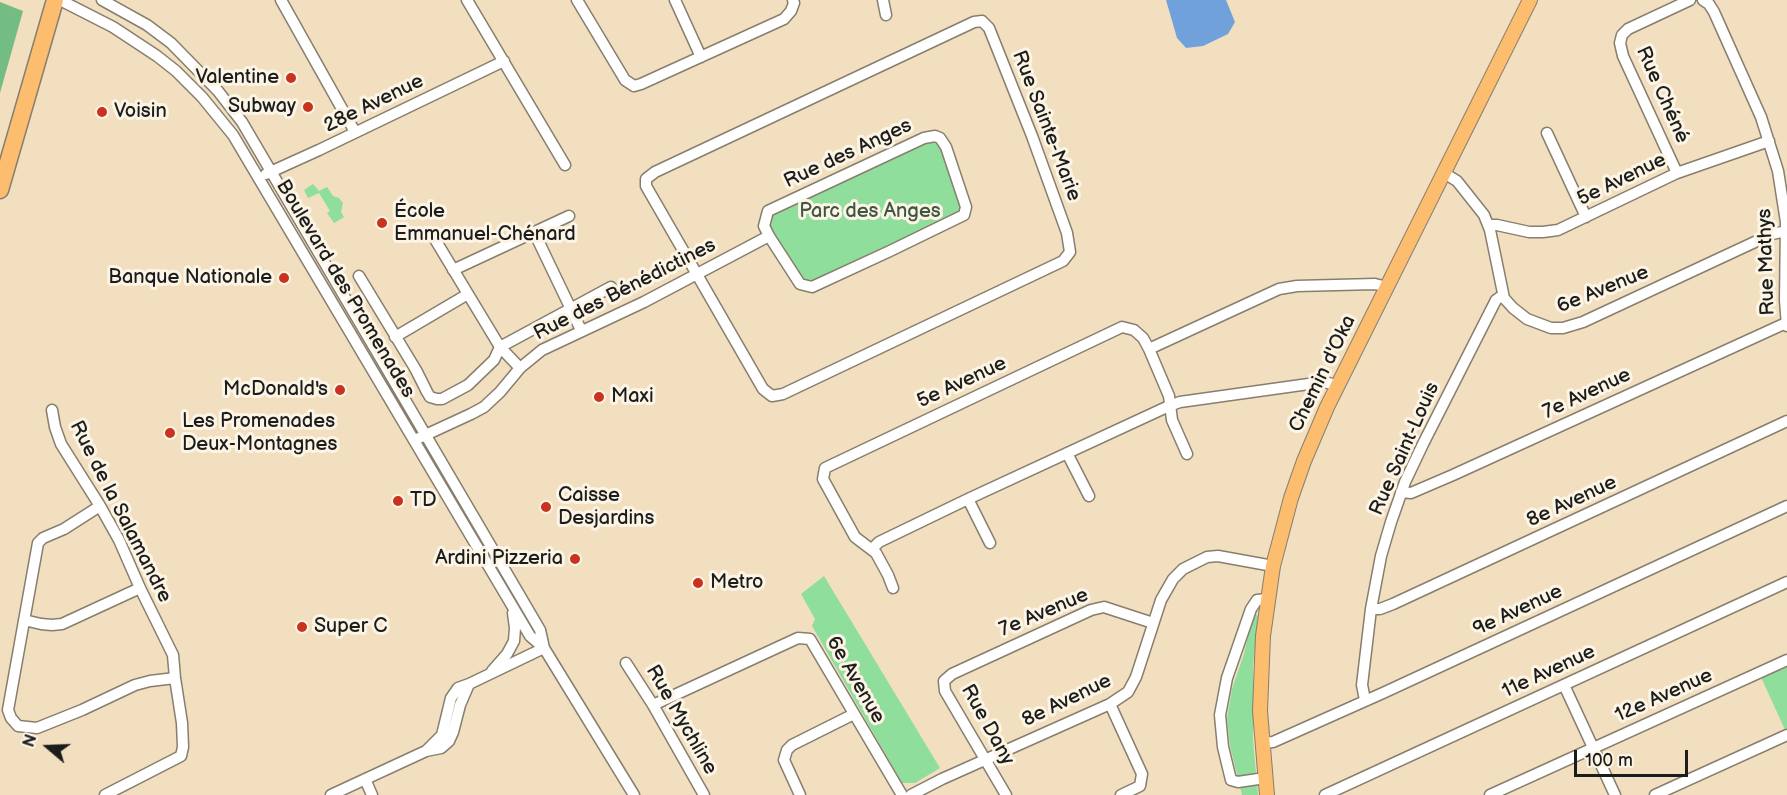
<!DOCTYPE html>
<meta charset="utf-8">
<style>
body{margin:0}
#map{position:relative;width:1787px;height:795px;overflow:hidden;background:#f2dfc0;font-family:"Balsamiq Sans",sans-serif}
canvas{display:block}
.north{position:absolute;left:18px;top:717px;width:60px;height:60px;-webkit-text-stroke:4px #fcf5e5;paint-order:stroke;rotate:289deg;font-size:16px;font-weight:700;line-height:24px;text-align:center;color:#1c1c1c}
.north::after{content:'';display:block;margin:auto;width:21px;height:27px;background:#1c1c1c;clip-path:polygon(50% 0,100% 100%,50% 72%,0 100%)}
.scale{position:absolute;left:1574px;top:750px;width:114px;height:27px;box-sizing:border-box;border:3px solid #1c1c1c;border-top:0;padding-left:8px;font-size:18px;line-height:21px;white-space:nowrap;color:#1c1c1c;-webkit-text-stroke:4px #fcf5e5;paint-order:stroke}
</style>
<div id="map">
<canvas width="1787" height="795"></canvas>
<div class="north">N</div>
<div class="scale">100 m</div>
</div>
<script>
const ctx = document.querySelector('canvas').getContext('2d');
ctx.lineJoin = 'round';
function fillPath(path, color) { ctx.fillStyle = color; ctx.fill(path, 'evenodd'); }
const poly = rows => new Path2D(rows.map(r => 'M' + r).join(''));
function stroke(path, color, width, dash) { ctx.strokeStyle = color; ctx.lineWidth = width; ctx.lineCap = dash ? 'butt' : 'round'; ctx.setLineDash(dash || []); ctx.stroke(path); }
function drawText(font, color, halo, rows, align = 'center') {
  ctx.font = font + ' "Balsamiq Sans",sans-serif'; ctx.lineWidth = 6; ctx.setLineDash([]); ctx.textBaseline = 'middle'; ctx.strokeStyle = halo; ctx.fillStyle = color; for (const [text, x, y, turn = 0] of rows) {
    ctx.save(); ctx.translate(x, y); ctx.rotate((+turn || 0) * Math.PI / 180); ctx.textAlign = isNaN(turn) ? turn : align; if (halo) ctx.strokeText(text, 0, 0); ctx.fillText(text, 0, 0); ctx.restore();
  }
}
fillPath(poly([
 [924,138,940,138,964,215,812,287,800,284,769,236,768,211],
 [313,184,319,191,327,187,333,196,339,198,343,203,341,212,344,217,334,223,327,213,330,211,319,193,308,198,304,190],
 [824,576,940,768,915,783,902,783,812,626,815,619,801,594],
 [1253,613,1258,616,1253,666,1253,740,1258,795,1242,795,1230,746,1227,718,1232,689,1244,654],
 [1787,663,1787,732,1786,732,1760,675]
]), '#8fde9c');
fillPath(poly([
 [0,2,23,11,0,93]
]), '#73bd84');
fillPath(poly([
 [1166,0,1226,0,1235,22,1228,34,1203,46,1186,48,1177,38]
]), '#71a1db');
const minor = poly([
 [60,0,113,27,157,56,176,71,202,97,233,135,530,636,544,648],
 [102,0,147,25,171,43,218,91,242,122,540,630,544,648,634,795],
 [281,0,355,132],
 [467,0,565,165],
 [577,0,625,80,634,86,641,84,784,19,791,11,794,3,793,0],
 [675,0,701,57],
 [883,0,886,15],
 [1703,0,1709,4,1714,12,1761,117,1778,171,1786,222,1785,300,1787,326],
 [982,21,989,28,1032,136,1067,233,1070,252,1063,261,783,394,772,396,763,389,646,186,646,179,655,172,974,22,982,21],
 [1547,133,1586,217],
 [935,136,940,138,946,147,966,207,964,215,890,251,812,287,800,284,769,236,764,226,768,211,924,138,935,136],
 [1444,173,1457,181,1484,215,1490,230,1504,298,1513,308,1527,319,1551,328,1563,328,1583,322,1772,234,1787,231],
 [1677,173,1623,56,1620,43,1622,35,1628,29,1690,0],
 [266,174,319,150,504,61],
 [1488,225,1497,225,1529,232,1543,232,1558,230,1677,173,1769,141],
 [534,232,581,330],
 [436,241,500,347,520,368],
 [453,270,569,216],
 [359,276,416,370,427,392,430,397,437,399,442,399,468,385,494,360,500,347,611,287],
 [395,337,468,294],
 [1149,349,1279,289,1297,286,1375,284,1387,287],
 [52,410,55,427,61,444,100,506,119,540,140,588,173,655,175,678,182,723,183,747,181,756,105,795],
 [419,438,471,414,484,407,500,392,520,368,542,350,644,302,769,236],
 [1067,453,1089,496],
 [1401,492,1411,493,1453,475,1786,323],
 [968,499,990,543],
 [100,506,64,529,43,538,38,543,8,710,11,718,18,726,37,728,82,710,135,685,150,681,175,678],
 [872,549,879,542,968,499,1169,406,1180,402,1323,382,1338,385],
 [893,588,888,575,876,553,855,537,823,479,825,468,1122,327,1134,330,1143,338,1149,349,1169,396,1172,420,1187,454],
 [1371,609,1380,609,1393,604,1787,421],
 [24,620,41,624,52,625,62,624,140,588],
 [626,663,653,705,704,795],
 [492,671,507,654,514,641,515,628,513,613],
 [1564,685,1615,795],
 [1365,700,1362,685,1371,609,1381,556,1391,522,1405,482,1423,444,1496,300,1503,295],
 [1110,704,1142,774,1140,786,1121,795],
 [653,705,798,638,810,639,902,795],
 [1262,743,1273,742,1383,693,1787,506],
 [426,751,441,748,449,741,453,732,460,705,469,684],
 [1265,778,1238,782,1231,780,1223,747,1220,715,1227,678,1251,609,1257,600,1267,599],
 [365,779,372,795],
 [331,795,426,751,442,735,451,698,458,688,469,684,544,648],
 [800,795,784,760,787,750,792,745,854,714],
 [911,795,942,779,1110,704,1128,692,1136,677,1161,600,1173,579,1183,569,1207,557,1218,556,1273,566],
 [1006,795,945,691,944,681,952,674,1091,610,1104,607,1153,623],
 [1325,795,1787,582],
 [1490,795,1787,660],
 [1655,795,1787,735]
]);
const major = poly([
 [1267,795,1260,711,1263,636,1273,566,1291,498,1304,461,1327,407,1530,0]
]);
const highway = poly([
 [0,190,55,0]
]);
stroke(minor, '#877e6e', 13);
stroke(major, '#877e6e', 16);
stroke(highway, '#877e6e', 19);
stroke(minor, '#fff', 10);
stroke(major, '#fcbd6f', 14);
stroke(highway, '#fcbd6f', 16);
for (const [x, y, r, color] of [
 [291,78,6,"#c8321e"],
 [308,107,6,"#c8321e"],
 [102,112,6,"#c8321e"],
 [382,223,6,"#c8321e"],
 [284,278,6,"#c8321e"],
 [340,390,6,"#c8321e"],
 [599,397,6,"#c8321e"],
 [170,433,6,"#c8321e"],
 [398,501,6,"#c8321e"],
 [546,507,6,"#c8321e"],
 [575,559,6,"#c8321e"],
 [698,583,6,"#c8321e"],
 [302,627,6,"#c8321e"]
]) { const dot = new Path2D(); dot.arc(x, y, r, 0, 2 * Math.PI); ctx.fillStyle = color; ctx.fill(dot); stroke(dot, '#fcf5e5', 2); }
drawText('20px', '#1c1c1c', '#fcf5e5', [
 ["Valentine",279,78,"right"],
 ["Subway",296,107,"right"],
 ["Voisin",114,112],
 ["École",394,212],
 ["Emmanuel-Chénard",394,235],
 ["Banque Nationale",272,278,"right"],
 ["McDonald's",328,390,"right"],
 ["Maxi",611,397],
 ["Les Promenades",182,422],
 ["Deux-Montagnes",182,445],
 ["Caisse",558,496],
 ["Desjardins",558,519],
 ["TD",410,501],
 ["Ardini Pizzeria",563,559,"right"],
 ["Metro",710,583],
 ["Super C",314,627]
], 'left');
drawText('20px', '#1c1c1c', '#fcf5e5', [
 ["Rue Chéné",1662,95,66],
 ["28e Avenue",374,104,-26],
 ["Rue Sainte-Marie",1046,126,69],
 ["Rue des Anges",848,154,-25],
 ["5e Avenue",1622,180,-26],
 ["Rue Mathys",1767,262,-92],
 ["Boulevard des Promenades",345,289,59],
 ["Rue des Bénédictines",625,290,-27],
 ["6e Avenue",1603,290,-22],
 ["Chemin d'Oka",1323,374,-64],
 ["5e Avenue",962,383,-25],
 ["7e Avenue",1587,394,-25],
 ["Rue Saint-Louis",1405,449,-66],
 ["8e Avenue",1572,502,-25],
 ["Rue de la Salamandre",120,512,63],
 ["9e Avenue",1518,611,-25],
 ["7e Avenue",1044,613,-23],
 ["11e Avenue",1549,672,-25],
 ["6e Avenue",855,680,60],
 ["12e Avenue",1664,696,-24],
 ["8e Avenue",1067,701,-26],
 ["Rue Mychline",681,720,60],
 ["Rue Dany",987,725,61]
]);
drawText('20px', '#3e5642', '#fcf5e5', [
 ["Parc des Anges",870,212]
]);
</script>
